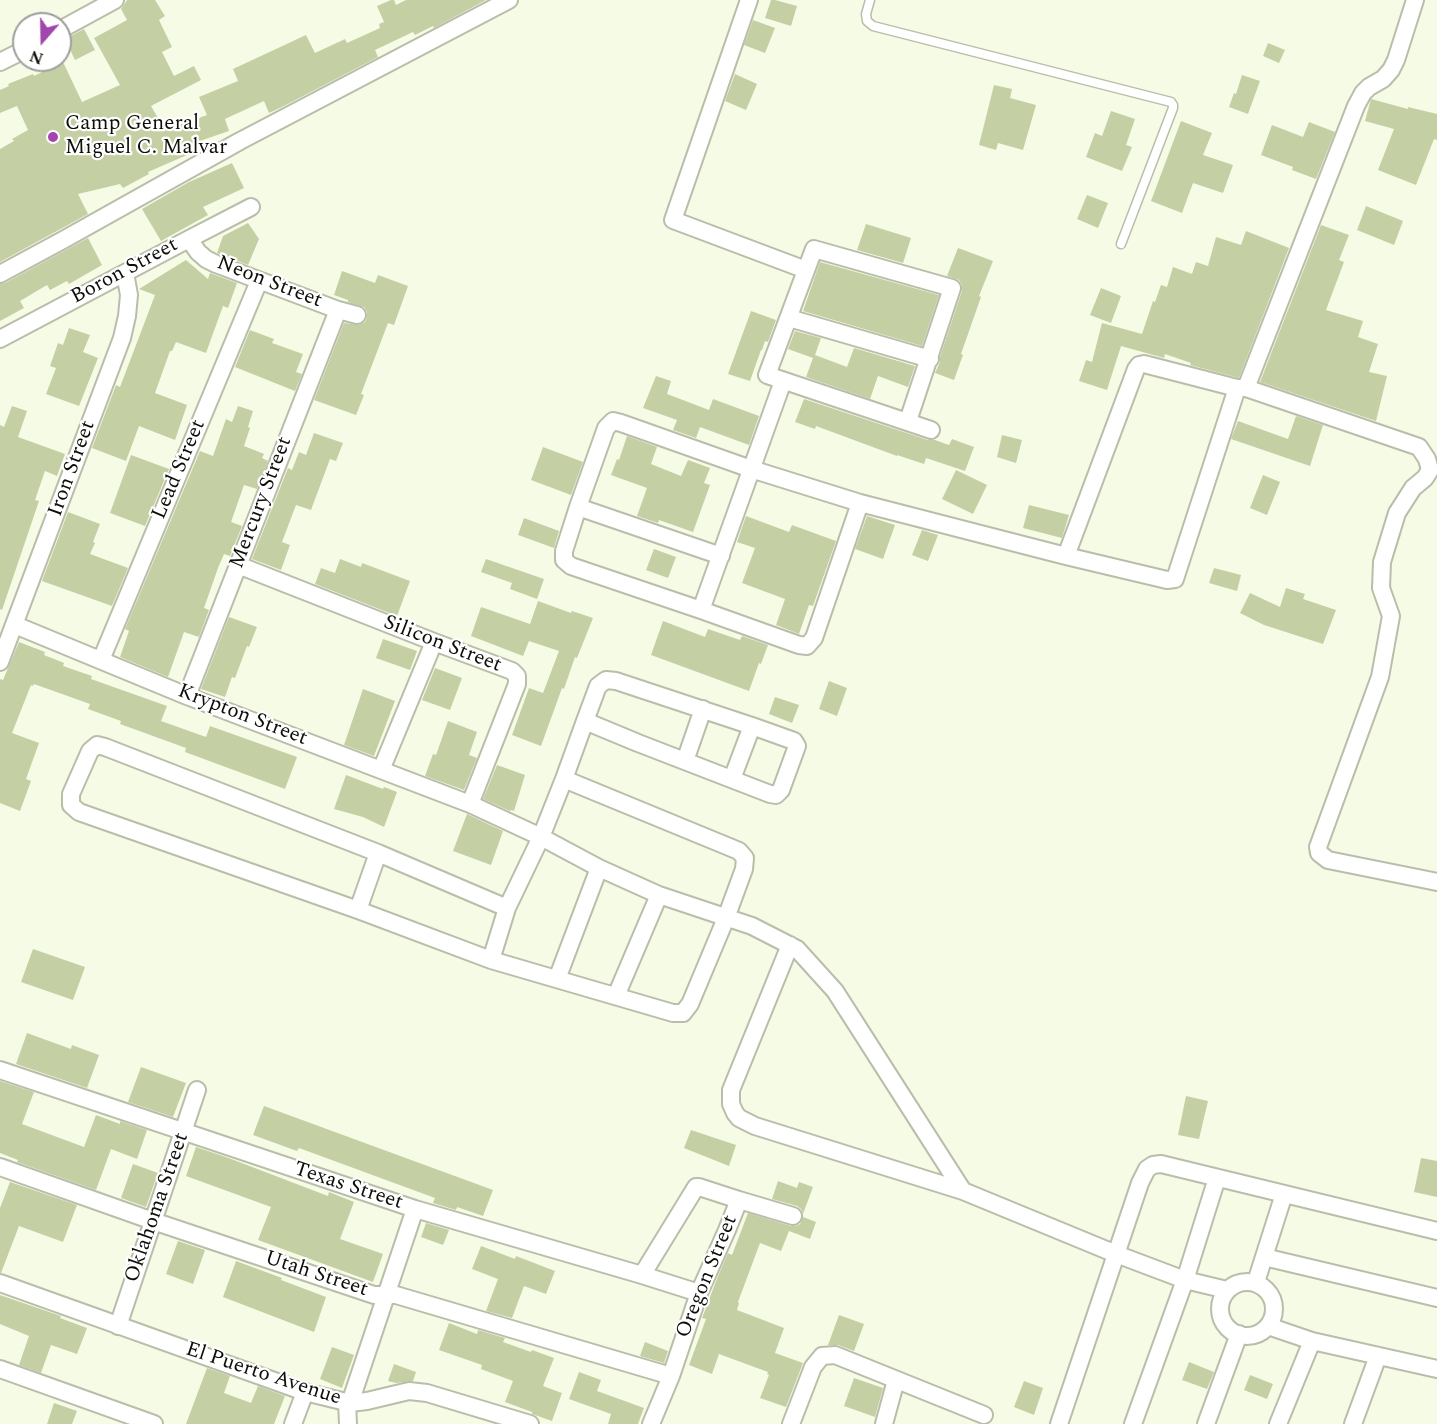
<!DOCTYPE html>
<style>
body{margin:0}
#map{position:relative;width:1437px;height:1424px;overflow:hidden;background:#f6fbe6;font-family:Spectral,serif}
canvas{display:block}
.north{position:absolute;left:12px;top:12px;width:60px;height:60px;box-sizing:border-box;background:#fff;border:2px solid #9e9f9c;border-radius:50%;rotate:200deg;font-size:16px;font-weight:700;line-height:24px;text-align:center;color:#0d0e08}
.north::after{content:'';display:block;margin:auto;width:21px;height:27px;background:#a345ae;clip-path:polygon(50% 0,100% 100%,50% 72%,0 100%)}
</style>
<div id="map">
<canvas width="1437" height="1424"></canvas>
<div class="north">N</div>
</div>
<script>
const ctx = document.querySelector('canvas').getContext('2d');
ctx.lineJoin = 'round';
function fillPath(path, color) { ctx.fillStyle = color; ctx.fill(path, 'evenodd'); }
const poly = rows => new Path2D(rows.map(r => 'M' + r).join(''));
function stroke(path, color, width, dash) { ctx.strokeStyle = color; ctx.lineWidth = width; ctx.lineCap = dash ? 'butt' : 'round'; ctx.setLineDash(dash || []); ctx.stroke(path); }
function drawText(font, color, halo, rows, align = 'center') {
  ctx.font = font + ' Spectral,serif'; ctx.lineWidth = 4.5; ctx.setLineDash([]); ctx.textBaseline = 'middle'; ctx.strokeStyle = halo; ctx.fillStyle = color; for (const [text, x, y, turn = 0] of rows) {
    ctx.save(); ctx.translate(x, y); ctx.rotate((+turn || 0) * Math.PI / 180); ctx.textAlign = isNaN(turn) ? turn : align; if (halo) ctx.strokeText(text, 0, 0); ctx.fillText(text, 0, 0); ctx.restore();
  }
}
fillPath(poly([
 [127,0,155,0,165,16,159,20,172,47,162,52,174,76,194,66,201,80,151,106,165,130,207,115,199,97,238,81,233,69,306,35,315,53,345,39,347,43,380,28,379,24,384,22,377,6,391,0,394,0,396,5,406,0,486,0,434,28,433,26,415,35,413,32,375,50,378,57,284,106,269,113,264,101,225,119,229,131,185,146,187,155,148,172,149,174,123,188,120,184,78,194,88,214,0,262,0,149,14,141,12,139,28,130,17,106,0,113,0,90,9,86,8,84,33,74,34,76,63,62,82,102,120,85,94,38,127,20,121,9],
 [771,0,775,0,797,6,791,26,765,18],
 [753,20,775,28,765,53,744,45],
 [84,29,95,50,75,60,65,39],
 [1268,43,1285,50,1279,63,1263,56],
 [735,74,757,84,746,110,725,101],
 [1242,75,1260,81,1248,114,1229,107,1234,93,1236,94],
 [994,85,1012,89,1010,98,1036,105,1023,150,998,143,996,150,979,145],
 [1371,99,1408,109,1408,107,1437,114,1437,140,1434,139,1416,185,1378,170,1394,129,1365,121],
 [1111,111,1135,119,1126,145,1132,147,1122,171,1086,157,1095,133,1102,136],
 [1181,121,1212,133,1203,155,1233,165,1223,193,1193,183,1182,213,1151,201],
 [1309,122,1335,132,1316,179,1292,170,1293,167,1261,155,1272,125,1303,137],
 [232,163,244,188,203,207,208,215,161,241,142,209,189,182],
 [1087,195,1108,203,1098,228,1077,219],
 [1366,206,1403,221,1394,245,1357,230],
 [248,223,259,239,248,265,217,253,223,236],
 [866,224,911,238,903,263,857,250],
 [1321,225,1349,235,1339,260,1344,262,1326,310,1363,321,1358,337,1378,344,1369,372,1387,376,1376,421,1260,382],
 [1246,231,1289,248,1239,378,1190,365,1191,363,1165,354,1164,358,1121,346,1107,390,1079,381,1086,360,1092,362,1102,323,1142,334,1153,301,1155,302,1161,285,1167,287,1173,267,1192,274,1196,262,1208,266,1216,237,1241,245],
 [88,238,102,265,69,284,67,281,50,290,47,285,20,301,24,308,0,321,0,284,5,283],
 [958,248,993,261,979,296,981,297,961,354,963,355,954,380,935,373,940,362,940,357,962,291,962,285,959,280,947,276],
 [186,260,208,279,210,273,237,283,228,308,223,306,206,353,176,342,172,351,170,351,155,393,187,405,175,440,139,426,126,461,92,448,116,385,120,387,155,295,139,289],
 [820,262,939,295,922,346,803,311],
 [342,271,375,283,378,275,408,286,394,325,388,323,361,394,364,395,356,415,314,400,344,323,359,325,365,322,367,317,367,312,364,307,348,302,348,300,334,295],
 [1101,288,1121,296,1111,323,1090,315],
 [751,311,776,320,768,342,765,341,762,350,761,350,750,381,728,374],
 [69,328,90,335,83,352,98,358,79,406,46,394,56,368,50,366,58,343,63,345],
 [250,330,274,339,272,343,303,354,296,372,302,374,295,391,235,367],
 [795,331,821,338,815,355,847,367,854,348,915,366,908,387,878,376,870,399,806,377,813,358,788,349],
 [656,376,671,381,667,394,709,410,713,399,759,416,749,445,700,427,696,438,673,430,677,420,643,408],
 [804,399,928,440,935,440,949,445,952,439,974,447,965,471,926,458,924,464,897,455,897,456,816,426,815,429,795,422],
 [12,406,27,411,18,437,65,454,57,476,45,471,35,500,39,501,2,610,0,609,0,425,4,427],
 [238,406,253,411,248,427,250,428,244,446,264,454,262,458,268,461,257,489,244,485,231,522,242,526,230,556,224,554,218,568,204,608,209,610,199,637,184,632,168,677,120,657,129,631,125,629,200,451,213,456,226,419,232,422],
 [1296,416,1323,425,1310,466,1231,439,1238,421,1288,439],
 [314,433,343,443,336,461,330,459,311,510,296,505,282,542,290,545,281,570,252,559,288,468,292,470,299,452,306,455],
 [1002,435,1022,440,1016,463,997,457],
 [627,436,657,447,651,464,681,476,688,460,710,468,704,483,710,485,693,532,659,520,658,523,637,516,647,488,611,475,617,459,619,460],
 [543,447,583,462,571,495,531,480],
 [131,455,169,469,145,526,110,513],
 [956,470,987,485,973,514,942,499],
 [1263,475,1280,482,1267,515,1250,508],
 [1029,505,1069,515,1062,538,1023,528],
 [68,512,100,524,93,542,95,543,90,554,128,568,112,606,42,581],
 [746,516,789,532,792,525,836,541,813,606,809,605,799,634,776,625,785,599,742,583,755,548,737,542],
 [867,516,895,525,883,559,855,549],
 [524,518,559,531,554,548,518,535],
 [922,530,938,535,928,561,912,555],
 [654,549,676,557,668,578,646,570],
 [340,559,361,567,362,563,410,581,397,616,315,584,321,568,335,573],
 [486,559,544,579,537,599,510,589,512,583,481,572],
 [1214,568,1241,575,1237,591,1209,583],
 [1286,588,1305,594,1303,599,1336,610,1323,644,1264,625,1240,613,1250,593,1280,607],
 [538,601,571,613,572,611,593,618,577,658,575,657,564,689,562,688,541,746,512,735,529,688,543,693,559,651,529,641,523,656,471,636,481,607,530,624],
 [229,617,257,627,249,647,247,646,235,678,232,677,225,697,201,689],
 [663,621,705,637,708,629,740,640,742,636,768,645,761,664,759,663,749,691,651,655],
 [383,639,417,651,410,670,376,658],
 [19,642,45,652,44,655,64,663,63,666,92,676,91,679,167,706,161,721,206,737,210,726,297,757,285,789,185,752,186,748,120,724,121,721,88,709,90,704,34,684,33,686,31,685,12,733,39,743,26,779,31,781,20,811,0,803,0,679,3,680],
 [435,668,462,678,450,710,422,700],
 [829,681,847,688,837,716,819,709],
 [363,689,395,701,374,756,344,745],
 [775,697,799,705,792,723,769,714],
 [448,721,477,732,469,755,477,758,464,790,425,776,433,754,436,755],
 [497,765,525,775,514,811,511,810,510,811,483,799],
 [346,775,383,789,384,787,397,792,384,827,363,817,334,809],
 [467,814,503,831,491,865,453,851],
 [33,949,85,967,73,1000,21,982],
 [27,1033,71,1049,72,1045,99,1055,87,1088,16,1064],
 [141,1067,186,1083,173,1117,128,1102],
 [0,1081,34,1092,22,1124,84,1147,96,1115,120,1124,120,1121,147,1130,137,1159,111,1149,96,1190,17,1162,18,1160,0,1153],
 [1186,1096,1208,1101,1199,1139,1178,1135],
 [264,1106,493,1190,483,1216,457,1207,456,1210,433,1203,435,1198,299,1148,297,1151,253,1135],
 [691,1130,736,1145,729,1166,684,1148],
 [196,1147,226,1157,328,1196,329,1192,354,1202,340,1239,383,1254,373,1282,258,1240,271,1207,186,1176],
 [1421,1158,1437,1161,1437,1197,1414,1192],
 [133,1164,158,1173,146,1207,121,1198],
 [778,1181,797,1188,799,1182,813,1187,803,1214,801,1209,797,1206,772,1199],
 [10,1182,77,1205,63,1242,19,1226,1,1273,0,1273,0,1208],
 [748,1213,791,1226,796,1226,800,1224,803,1217,816,1222,810,1239,789,1231,781,1251,760,1243,738,1302,739,1303,737,1310,784,1328,775,1353,803,1363,786,1407,760,1398,769,1375,767,1374,768,1372,719,1354,712,1374,689,1365,706,1319,702,1318,718,1276,728,1253,732,1255],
 [426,1223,449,1230,443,1245,421,1237],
 [178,1241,205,1250,193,1284,166,1274],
 [481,1246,515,1259,516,1256,555,1271,546,1294,524,1286,512,1318,486,1311,498,1279,472,1269],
 [236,1261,282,1278,281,1280,326,1297,314,1332,223,1297],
 [0,1295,61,1316,60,1318,87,1328,77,1354,51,1345,41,1373,19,1365,29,1336,0,1324],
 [839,1315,864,1324,854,1351,838,1345,828,1345],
 [449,1323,477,1334,478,1330,505,1338,503,1342,531,1352,532,1350,554,1358,543,1386,562,1393,552,1421,532,1414,532,1412,505,1402,513,1381,481,1369,482,1365,439,1350],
 [645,1342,668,1351,664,1363,640,1356],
 [332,1347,354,1355,342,1388,320,1379],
 [1189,1362,1214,1372,1207,1389,1182,1380],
 [394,1364,416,1372,413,1381,396,1383,388,1381],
 [207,1368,230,1376,224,1393,251,1403,258,1386,285,1396,274,1424,186,1424],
 [579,1372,601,1380,597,1391,644,1408,638,1424,608,1424,611,1414,569,1399],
 [1250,1375,1273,1384,1267,1399,1244,1390],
 [854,1378,883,1388,875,1417,844,1406],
 [1024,1381,1043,1388,1034,1415,1014,1407],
 [54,1403,77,1411,72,1424,47,1424]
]), '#c5cfa4');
const lane = poly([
 [870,0,866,14,867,21,873,26,1171,102,1173,105,1173,108,1121,244]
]);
const street = poly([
 [749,0,673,220,806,270],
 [60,30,115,0],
 [0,62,24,50],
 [189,239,198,252,206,259,216,264,338,310,357,315],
 [0,274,63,240,240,141,509,0],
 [789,318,930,359],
 [0,339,189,239,251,207],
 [1246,388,1356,106,1363,93,1369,87,1383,79,1391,70,1396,60,1415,0],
 [908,421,952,288,814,249,767,375,931,430],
 [860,503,814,638,807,646,799,645,701,610,571,566,564,560,564,551,578,507,606,428,613,421,621,423,751,469,860,503,1066,556,1167,580,1175,579,1237,388],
 [578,507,721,556],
 [1066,556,1136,369,1139,365,1144,364,1237,388,1246,388,1419,447,1427,459,1430,470,1425,478,1413,488,1397,513,1382,562,1381,588,1391,616,1380,677,1318,847,1319,853,1328,860,1437,882],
 [238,565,434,642,512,671,517,676,517,684,470,804],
 [701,610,783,381],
 [15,625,187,696,470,804,541,837,599,868,659,895,752,926,797,949,835,991,963,1191,1116,1254,1185,1280,1227,1290],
 [101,660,259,281],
 [0,662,122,338,127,316,129,295,125,273],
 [187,696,338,310],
 [685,761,703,709],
 [381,770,434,642],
 [732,779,752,726],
 [507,908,378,853,105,747,97,745,90,751,71,794,71,805,79,812,358,910,491,960,673,1013,683,1013,690,1004,726,918,744,869,745,858,739,851,564,779],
 [358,910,378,853],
 [790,945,731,1090,731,1104,735,1113,739,1118,755,1126,963,1191],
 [491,960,507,908,541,837,564,779,585,721,598,686,606,680,616,681,752,726,794,741,797,746,781,790,776,795,770,794,638,743,585,721],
 [557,979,599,868],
 [616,996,659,895],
 [0,1070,415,1209,642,1275,699,1293],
 [0,1167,153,1221,374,1295,396,1295,671,1376],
 [739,1200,793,1216],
 [1264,1257,1437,1298],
 [642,1275,696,1187,699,1187,739,1200,727,1230,699,1293,671,1376,651,1424],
 '1220 1309a27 27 0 1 1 54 0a27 27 0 1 1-54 0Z',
 [1256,1282,1284,1194],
 [0,1283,305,1392,350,1403,367,1401,409,1391,427,1393,530,1424],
 [118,1326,197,1090],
 [1268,1326,1312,1341,1437,1369],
 [0,1369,154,1424],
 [347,1402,348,1424],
 [350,1403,415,1209],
 [293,1424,305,1392],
 [791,1424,813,1367,822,1356,835,1355,984,1415],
 [884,1424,896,1380],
 [1059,1424,1140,1183,1147,1169,1153,1165,1161,1164,1437,1231],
 [1133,1424,1185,1280,1217,1178],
 [1206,1424,1239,1334],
 [1278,1424,1312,1341],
 [1353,1424,1378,1356]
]);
stroke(lane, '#b9beaa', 11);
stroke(street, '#b9beaa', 20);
stroke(lane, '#fff', 8);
stroke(street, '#fff', 16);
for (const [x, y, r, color] of [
 [53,137,6,"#a345ae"]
]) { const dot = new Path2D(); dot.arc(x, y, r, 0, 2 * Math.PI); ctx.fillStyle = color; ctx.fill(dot); stroke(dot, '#fff', 2); }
drawText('21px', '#0d0e08', '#fff', [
 ["Camp General",65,125],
 ["Miguel C. Malvar",65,149]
], 'left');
drawText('21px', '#0d0e08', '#fff', [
 ["Boron Street",125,272,-28],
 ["Neon Street",269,283,21],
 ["Iron Street",73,469,-70],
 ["Lead Street",180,470,-67],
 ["Mercury Street",262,503,-69],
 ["Silicon Street",442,645,21],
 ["Krypton Street",242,716,21],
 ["Texas Street",348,1187,18],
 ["Oklahoma Street",158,1208,-71],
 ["Utah Street",316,1275,18],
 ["Oregon Street",708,1277,-68],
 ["El Puerto Avenue",263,1375,18]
]);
</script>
